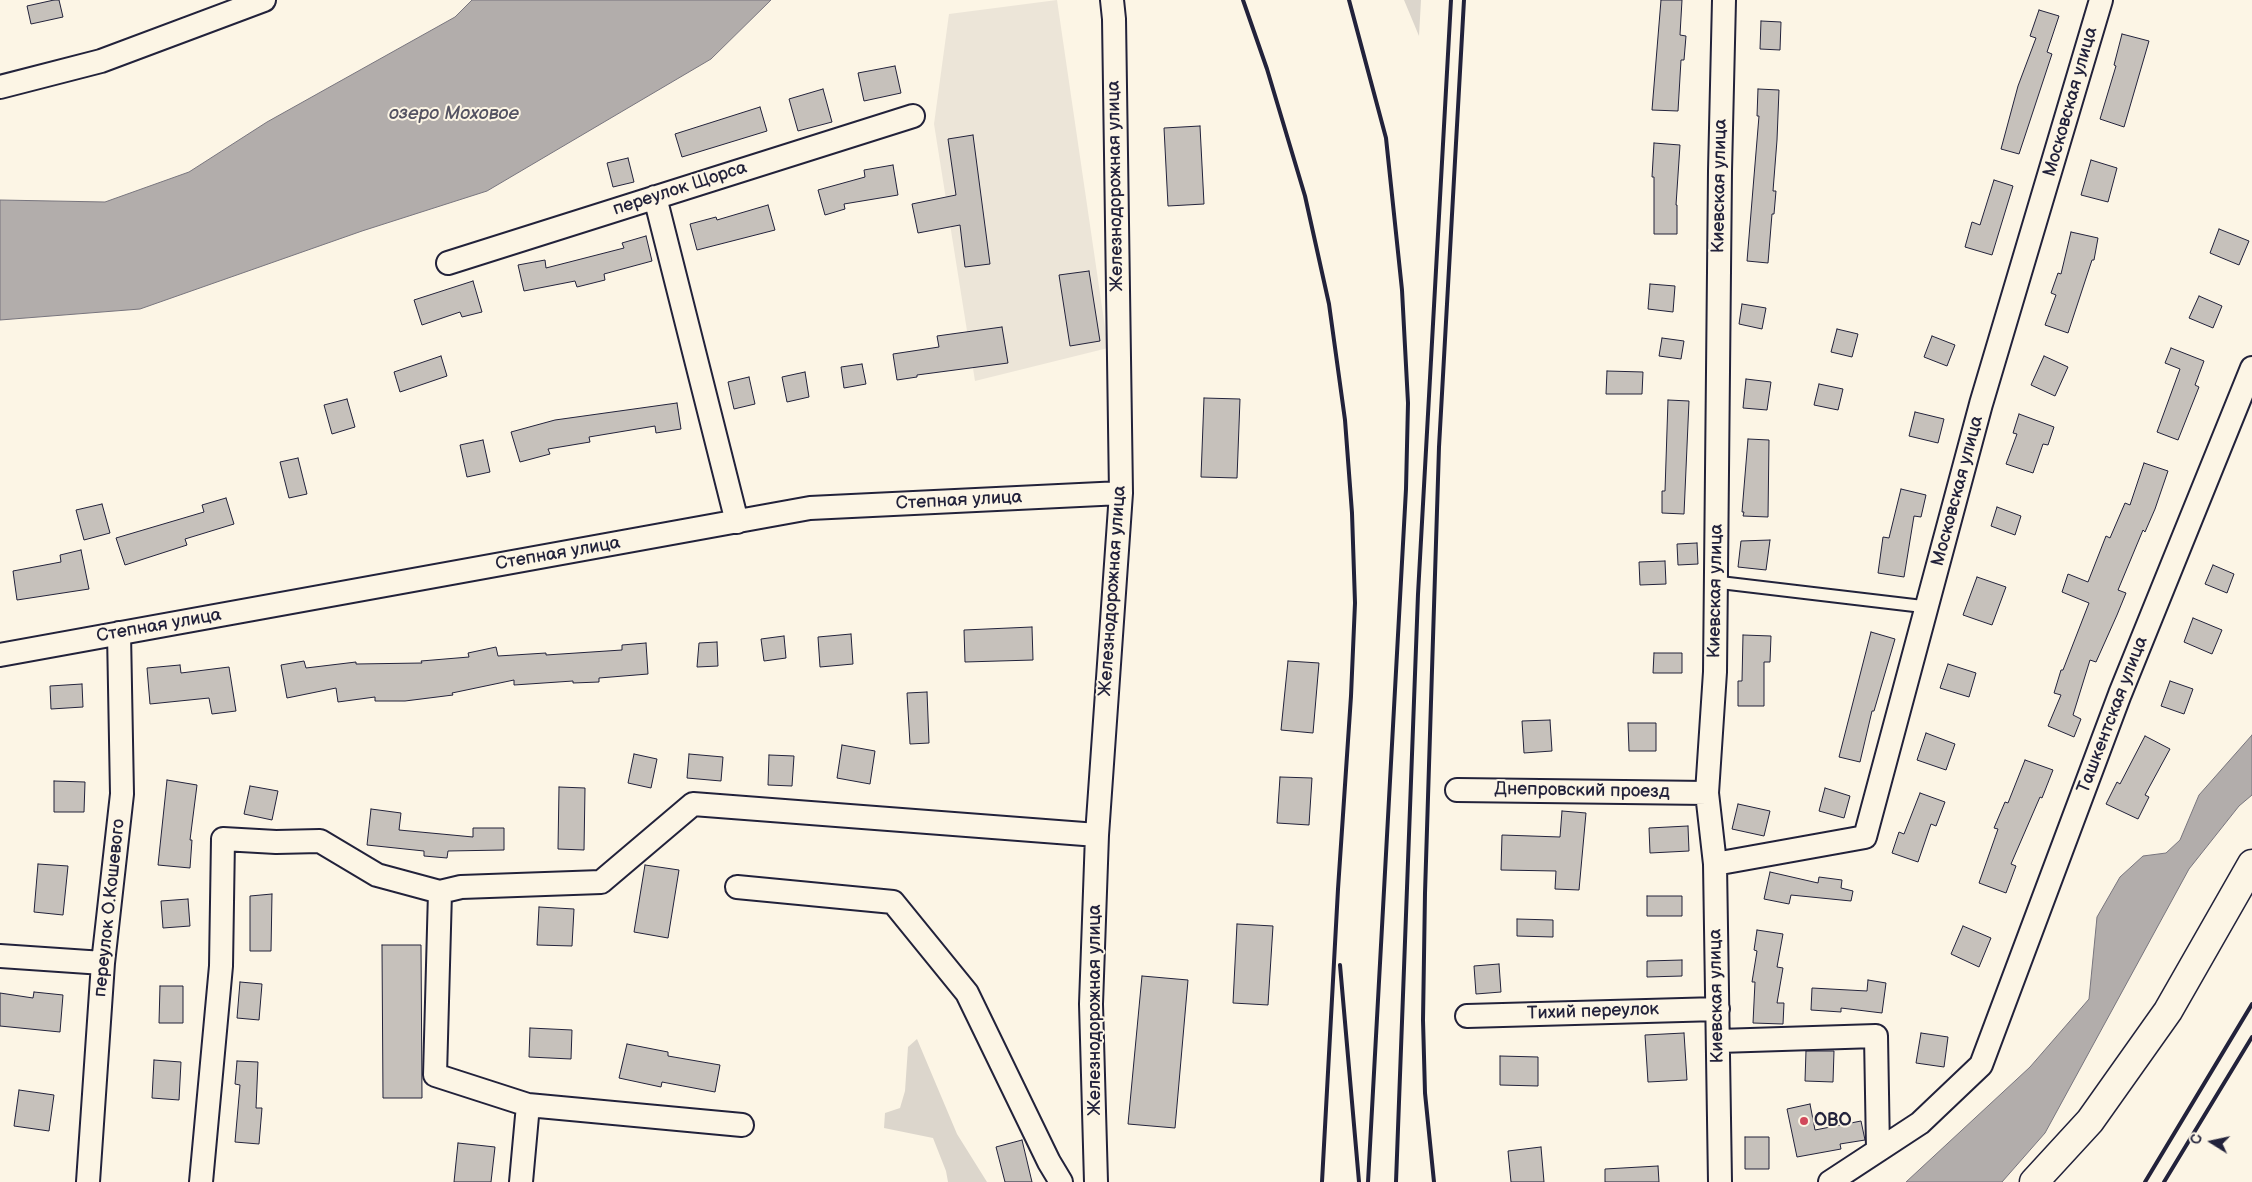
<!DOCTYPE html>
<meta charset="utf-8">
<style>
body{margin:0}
#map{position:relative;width:2252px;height:1182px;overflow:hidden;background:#fcf5e5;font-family:"Balsamiq Sans",sans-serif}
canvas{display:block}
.north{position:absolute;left:2187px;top:1117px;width:50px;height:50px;-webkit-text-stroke:4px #fcf5e5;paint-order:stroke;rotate:280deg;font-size:14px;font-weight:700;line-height:20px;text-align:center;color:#22223b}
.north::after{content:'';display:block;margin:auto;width:18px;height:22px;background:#22223b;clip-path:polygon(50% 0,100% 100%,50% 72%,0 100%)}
</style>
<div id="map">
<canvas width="2252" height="1182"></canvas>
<div class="north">С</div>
</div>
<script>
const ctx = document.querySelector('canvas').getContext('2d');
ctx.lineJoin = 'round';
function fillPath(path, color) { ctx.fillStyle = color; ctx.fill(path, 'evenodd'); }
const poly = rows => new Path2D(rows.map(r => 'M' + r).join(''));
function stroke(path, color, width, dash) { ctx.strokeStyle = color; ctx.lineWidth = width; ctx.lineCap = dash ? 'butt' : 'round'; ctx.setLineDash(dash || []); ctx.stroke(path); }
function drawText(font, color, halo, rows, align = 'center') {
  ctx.font = font + ' "Balsamiq Sans",sans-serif'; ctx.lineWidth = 4; ctx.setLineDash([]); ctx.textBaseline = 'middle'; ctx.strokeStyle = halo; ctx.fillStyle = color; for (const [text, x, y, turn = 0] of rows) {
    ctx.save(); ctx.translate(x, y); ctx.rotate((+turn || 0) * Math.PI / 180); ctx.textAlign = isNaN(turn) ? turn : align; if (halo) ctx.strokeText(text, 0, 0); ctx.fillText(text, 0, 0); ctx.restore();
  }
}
fillPath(poly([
 [1057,0,1108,348,975,381,934,124,949,14]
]), '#ece5d8');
fillPath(poly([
 [1404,0,1421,0,1419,36],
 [917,1039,957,1134,987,1182,948,1182,946,1171,933,1138,884,1128,885,1113,900,1108,905,1091,908,1047]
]), '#dcd6cc');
const water = poly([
 [472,0,771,0,711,59,487,191,362,231,140,309,0,320,0,200,105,202,189,172,267,122,455,17,472,0],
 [2252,735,2252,795,2239,806,2189,869,2045,1133,2002,1182,1906,1182,2030,1067,2089,999,2097,917,2120,877,2143,856,2166,853,2180,840,2199,795,2252,735]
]);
fillPath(water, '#b2adab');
stroke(water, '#78757e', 1);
const building = poly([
 [54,0,59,0,63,17,31,24,27,6,54,0],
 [1661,0,1682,0,1680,35,1686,36,1684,60,1681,60,1678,111,1652,110,1661,0],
 [2039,10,2059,16,2047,52,2052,54,2019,154,2001,149,2018,86,2036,38,2030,36,2039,10],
 [1761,21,1781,22,1780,50,1760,49,1761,21],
 [2122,34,2149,41,2124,127,2100,119,2116,66,2114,65,2122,34],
 [895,66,901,93,864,101,858,73,895,66],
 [823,89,832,122,798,131,789,99,823,89],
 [1758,89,1779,90,1777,140,1773,191,1776,191,1774,214,1772,214,1768,263,1747,261,1759,116,1757,116,1758,89],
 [760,107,767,131,682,157,675,134,760,107],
 [1200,126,1204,204,1168,206,1164,128,1200,126],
 [973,135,990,264,965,267,960,225,918,233,912,204,956,195,948,139,973,135],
 [1654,143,1680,145,1676,205,1677,205,1677,234,1654,234,1654,177,1652,177,1654,143],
 [628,158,634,182,613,187,607,163,628,158],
 [2091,160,2117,168,2108,202,2081,195,2091,160],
 [893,165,898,195,844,204,845,209,825,215,818,190,865,177,864,170,893,165],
 [1994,180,2013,186,1992,255,1965,247,1972,222,1980,225,1994,180],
 [768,205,775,230,697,250,690,224,716,217,717,220,768,205],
 [2219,229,2249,241,2239,265,2210,253,2219,229],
 [2071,232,2098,238,2094,260,2092,260,2068,333,2045,325,2056,295,2051,293,2058,273,2061,274,2071,232],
 [646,236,652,261,604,274,605,280,577,287,575,281,524,291,518,265,545,260,546,268,624,248,622,243,646,236],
 [1089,271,1100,341,1070,346,1059,275,1089,271],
 [473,281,482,312,462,317,460,312,422,325,414,300,473,281],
 [1650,284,1675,286,1673,312,1648,309,1650,284],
 [2199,296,2222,306,2213,328,2189,318,2199,296],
 [1742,304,1766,308,1762,329,1739,324,1742,304],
 [1002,327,1008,363,917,375,917,377,897,380,893,354,939,347,937,336,1002,327],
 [1837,329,1858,334,1852,357,1831,352,1837,329],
 [1932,336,1955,345,1947,366,1924,357,1932,336],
 [1662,338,1684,341,1681,359,1659,356,1662,338],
 [2171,348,2204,361,2195,385,2199,387,2178,440,2157,432,2180,369,2165,363,2171,348],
 [441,356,447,376,400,392,394,372,441,356],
 [2044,356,2068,367,2055,396,2031,385,2044,356],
 [862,364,866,384,844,388,841,367,862,364],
 [1607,371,1643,372,1642,394,1606,394,1607,371],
 [805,372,809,397,787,402,782,377,805,372],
 [749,377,755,404,734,409,728,382,749,377],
 [1746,379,1771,382,1767,410,1743,408,1746,379],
 [1819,384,1843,389,1838,410,1814,405,1819,384],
 [1204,398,1240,399,1237,478,1201,477,1204,398],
 [347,399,355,427,332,434,324,405,347,399],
 [1668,400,1689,401,1684,514,1662,513,1662,491,1665,491,1668,400],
 [677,403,681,429,656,433,655,426,589,437,590,442,548,449,550,454,520,462,511,432,555,420,677,403],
 [1915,412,1944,419,1938,443,1909,436,1915,412],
 [2019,414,2054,427,2048,445,2043,444,2033,473,2006,464,2017,434,2013,433,2019,414],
 [1748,439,1769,440,1768,517,1743,516,1744,512,1742,512,1748,439],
 [483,440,490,472,467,477,460,445,483,440],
 [298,458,307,494,289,498,280,462,298,458],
 [2144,463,2168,471,2155,509,2145,532,2143,530,2118,590,2126,593,2117,615,2096,662,2090,660,2073,715,2081,719,2074,737,2048,726,2061,695,2054,693,2061,670,2063,670,2089,603,2062,592,2068,574,2088,582,2106,536,2110,538,2125,503,2130,505,2144,463],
 [1901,489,1926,495,1921,517,1914,516,1904,577,1878,573,1883,537,1889,538,1901,489],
 [226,498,234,524,185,539,187,545,125,565,116,538,204,512,202,505,226,498],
 [102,504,110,533,84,540,76,510,102,504],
 [1997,507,2021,516,2015,535,1991,526,1997,507],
 [1770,540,1766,570,1738,567,1741,541,1770,540],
 [1697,543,1698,564,1678,565,1677,544,1697,543],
 [81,550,89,589,17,600,13,571,61,562,60,555,81,550],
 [1665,561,1666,584,1640,585,1639,562,1665,561],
 [2213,565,2234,574,2227,593,2205,584,2213,565],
 [1977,577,2006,587,1992,625,1963,615,1977,577],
 [2193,618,2222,630,2212,654,2184,642,2193,618],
 [1032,627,1033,660,965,662,964,630,1032,627],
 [1871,632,1895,639,1874,711,1872,711,1860,762,1839,757,1871,632],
 [851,634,853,664,820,667,818,637,851,634],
 [1743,635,1771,636,1770,662,1764,662,1764,706,1738,706,1738,681,1742,681,1743,635],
 [784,636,786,658,764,661,761,639,784,636],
 [717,642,718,666,697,667,699,643,717,642],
 [646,643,648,674,599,678,599,682,573,683,573,681,514,685,514,680,452,693,453,695,405,701,375,701,375,697,338,702,336,688,287,698,281,665,304,661,306,668,356,662,356,664,422,663,421,661,469,657,468,653,496,647,498,656,546,653,546,655,622,650,622,645,646,643],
 [1654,653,1682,653,1682,673,1653,673,1654,653],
 [1288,661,1319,663,1313,733,1281,730,1288,661],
 [1948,664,1976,673,1969,697,1940,688,1948,664],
 [180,665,181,673,229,667,236,711,212,714,209,698,150,704,147,668,180,665],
 [2170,681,2193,689,2184,714,2161,706,2170,681],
 [82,684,83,707,51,709,50,686,82,684],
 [927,692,929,743,910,744,907,693,927,692],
 [1550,720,1552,751,1524,753,1522,721,1550,720],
 [1628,723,1656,723,1656,751,1629,751,1628,723],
 [1926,733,1955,744,1946,770,1917,760,1926,733],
 [2145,736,2170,749,2145,795,2149,797,2138,819,2106,804,2117,782,2120,784,2145,736],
 [842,745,875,751,870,784,837,778,842,745],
 [634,754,657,759,651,788,628,783,634,754],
 [689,754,723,757,721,781,687,778,689,754],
 [769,755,794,756,792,786,768,785,769,755],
 [2025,760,2053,770,2042,798,2040,797,2011,864,2016,866,2006,893,1979,883,1998,829,1994,828,2005,802,2008,803,2025,760],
 [1280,777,1312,778,1309,825,1277,823,1280,777],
 [167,780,197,785,190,840,192,840,190,868,158,865,167,780],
 [54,781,85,782,84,812,54,812,54,781],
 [250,786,278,791,272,820,244,814,250,786],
 [559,787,585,788,584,850,558,849,559,787],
 [1825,788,1850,796,1844,818,1819,811,1825,788],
 [1920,793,1945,802,1936,826,1931,824,1918,862,1892,853,1899,832,1904,834,1920,793],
 [1738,804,1770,811,1764,836,1732,829,1738,804],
 [371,809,401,813,399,830,473,837,473,828,504,828,504,850,448,851,447,858,424,856,424,851,367,845,371,809],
 [1562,811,1586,813,1579,890,1555,889,1556,871,1501,870,1502,835,1560,837,1562,811],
 [1688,826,1689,851,1650,853,1649,828,1688,826],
 [38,864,68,866,63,915,34,912,38,864],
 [645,865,679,870,668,938,634,932,645,865],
 [1770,872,1818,883,1819,877,1842,880,1841,888,1853,891,1851,901,1791,895,1789,904,1764,899,1770,872],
 [272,894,271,951,250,951,250,896,272,894],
 [1647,896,1682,896,1682,916,1647,916,1647,896],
 [188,899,190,926,163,928,161,901,188,899],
 [539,907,574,909,572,946,537,945,539,907],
 [1517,919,1553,920,1553,937,1517,936,1517,919],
 [1237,924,1273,926,1268,1005,1233,1003,1237,924],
 [1963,926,1991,938,1979,967,1951,954,1963,926],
 [1757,930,1783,934,1777,967,1783,968,1777,1003,1784,1003,1783,1024,1753,1023,1755,982,1752,982,1757,951,1754,950,1757,930],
 [382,945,421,945,422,1098,383,1098,382,945],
 [1682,960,1682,976,1647,977,1647,961,1682,960],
 [1499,964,1501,992,1476,994,1474,966,1499,964],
 [1142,976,1188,980,1175,1128,1128,1124,1142,976],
 [1868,980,1886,983,1882,1013,1841,1008,1841,1012,1811,1010,1812,988,1867,991,1868,980],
 [240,982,262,984,259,1020,237,1018,240,982],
 [160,986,183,986,183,1023,159,1023,160,986],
 [34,992,63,995,60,1032,0,1026,0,993,33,998,34,992],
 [530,1028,572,1030,571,1059,529,1057,530,1028],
 [1684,1033,1687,1080,1648,1082,1645,1035,1684,1033],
 [1921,1033,1948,1037,1944,1067,1916,1063,1921,1033],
 [627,1044,668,1052,668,1056,720,1065,715,1092,662,1082,661,1087,619,1078,627,1044],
 [1806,1051,1834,1051,1833,1082,1805,1081,1806,1051],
 [1500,1056,1538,1057,1538,1086,1500,1085,1500,1056],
 [154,1060,181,1062,179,1100,152,1098,154,1060],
 [237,1061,258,1062,256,1108,262,1108,259,1144,235,1142,240,1085,235,1084,237,1061],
 [19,1090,54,1095,49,1131,14,1126,19,1090],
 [1810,1104,1815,1130,1861,1121,1865,1140,1840,1144,1841,1149,1797,1157,1787,1109,1810,1104],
 [1745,1137,1769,1137,1769,1169,1745,1169,1745,1137],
 [1022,1140,1032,1182,1005,1182,996,1147,1022,1140],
 [458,1143,495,1147,491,1182,454,1182,458,1143],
 [1541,1147,1544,1182,1511,1182,1508,1151,1541,1147],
 [1658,1166,1659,1182,1605,1182,1605,1169,1658,1166]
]);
fillPath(building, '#c6c1bb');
stroke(building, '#22223b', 1);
const service = poly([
 [1716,582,1927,607]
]);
const minor = poly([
 [0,87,101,61,264,0],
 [655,197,737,522],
 [448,263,913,116],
 [0,655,810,508,1121,493],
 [1457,790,1707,793],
 [1715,864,1865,837,1981,404,2101,0],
 [737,887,893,902,967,993,1049,1162,1061,1182],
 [440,892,435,1075,528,1105],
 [0,956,103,963],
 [1467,1016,1718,1009],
 [1719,1041,1876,1036,1878,1150],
 [88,1182,103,963,122,794,119,633],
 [201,1182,221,966,223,839,276,842,320,841,377,875,440,892,461,887,601,882,693,804,1097,835],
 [521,1182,528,1105,742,1125],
 [1096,1182,1091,1004,1097,835,1121,493,1114,19,1112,0],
 [1720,1182,1715,864,1707,793,1715,672,1720,171,1724,0],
 [1830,1182,1920,1123,1981,1065,2120,694,2252,368]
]);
const secondary = poly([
 [2034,1182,2090,1121,2168,1011,2252,864]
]);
stroke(service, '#22223b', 15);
stroke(minor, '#22223b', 26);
stroke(secondary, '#22223b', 31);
stroke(service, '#fcf5e5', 11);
stroke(minor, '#fcf5e5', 22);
stroke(secondary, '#fcf5e5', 28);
stroke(poly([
 [1243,0,1267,69,1305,196,1329,304,1345,420,1352,513,1355,603,1351,696,1338,889,1322,1182],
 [1349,0,1386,138,1402,290,1408,403,1406,489,1368,1182],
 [1340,965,1359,1182],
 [1396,1182,1418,594,1451,0],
 [1434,1182,1425,1093,1423,1020,1425,893,1439,447,1464,0],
 [2145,1182,2252,1004],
 [2164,1182,2252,1037]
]), '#22223b', 4);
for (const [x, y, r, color] of [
 [1804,1121,5,"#d1495b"]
]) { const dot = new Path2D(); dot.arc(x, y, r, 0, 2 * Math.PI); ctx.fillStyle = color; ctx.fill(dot); stroke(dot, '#fcf5e5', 2); }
drawText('18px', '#22223b', '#fcf5e5', [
 ["Московская улица",2071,102,-74],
 ["Железнодорожная улица",1116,186,-91],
 ["Киевская улица",1720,186,-89],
 ["переулок Щорса",680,189,-18],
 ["Московская улица",1958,491,-75],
 ["Степная улица",959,501,-3],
 ["Степная улица",558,554,-10],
 ["Железнодорожная улица",1113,591,-86],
 ["Киевская улица",1716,591,-89],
 ["Степная улица",159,626,-10],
 ["Ташкентская улица",2113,715,-69],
 ["Днепровский проезд",1582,791,1],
 ["переулок О.Кошевого",110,908,-84],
 ["Киевская улица",1717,996,-91],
 ["Железнодорожная улица",1095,1010,-90],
 ["Тихий переулок",1593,1012,-2]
]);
drawText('bold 18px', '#22223b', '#fcf5e5', [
 ["ОВО",1814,1121]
], 'left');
drawText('italic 19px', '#545362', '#fcf5e5', [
 ["озеро Моховое",454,114]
]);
</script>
